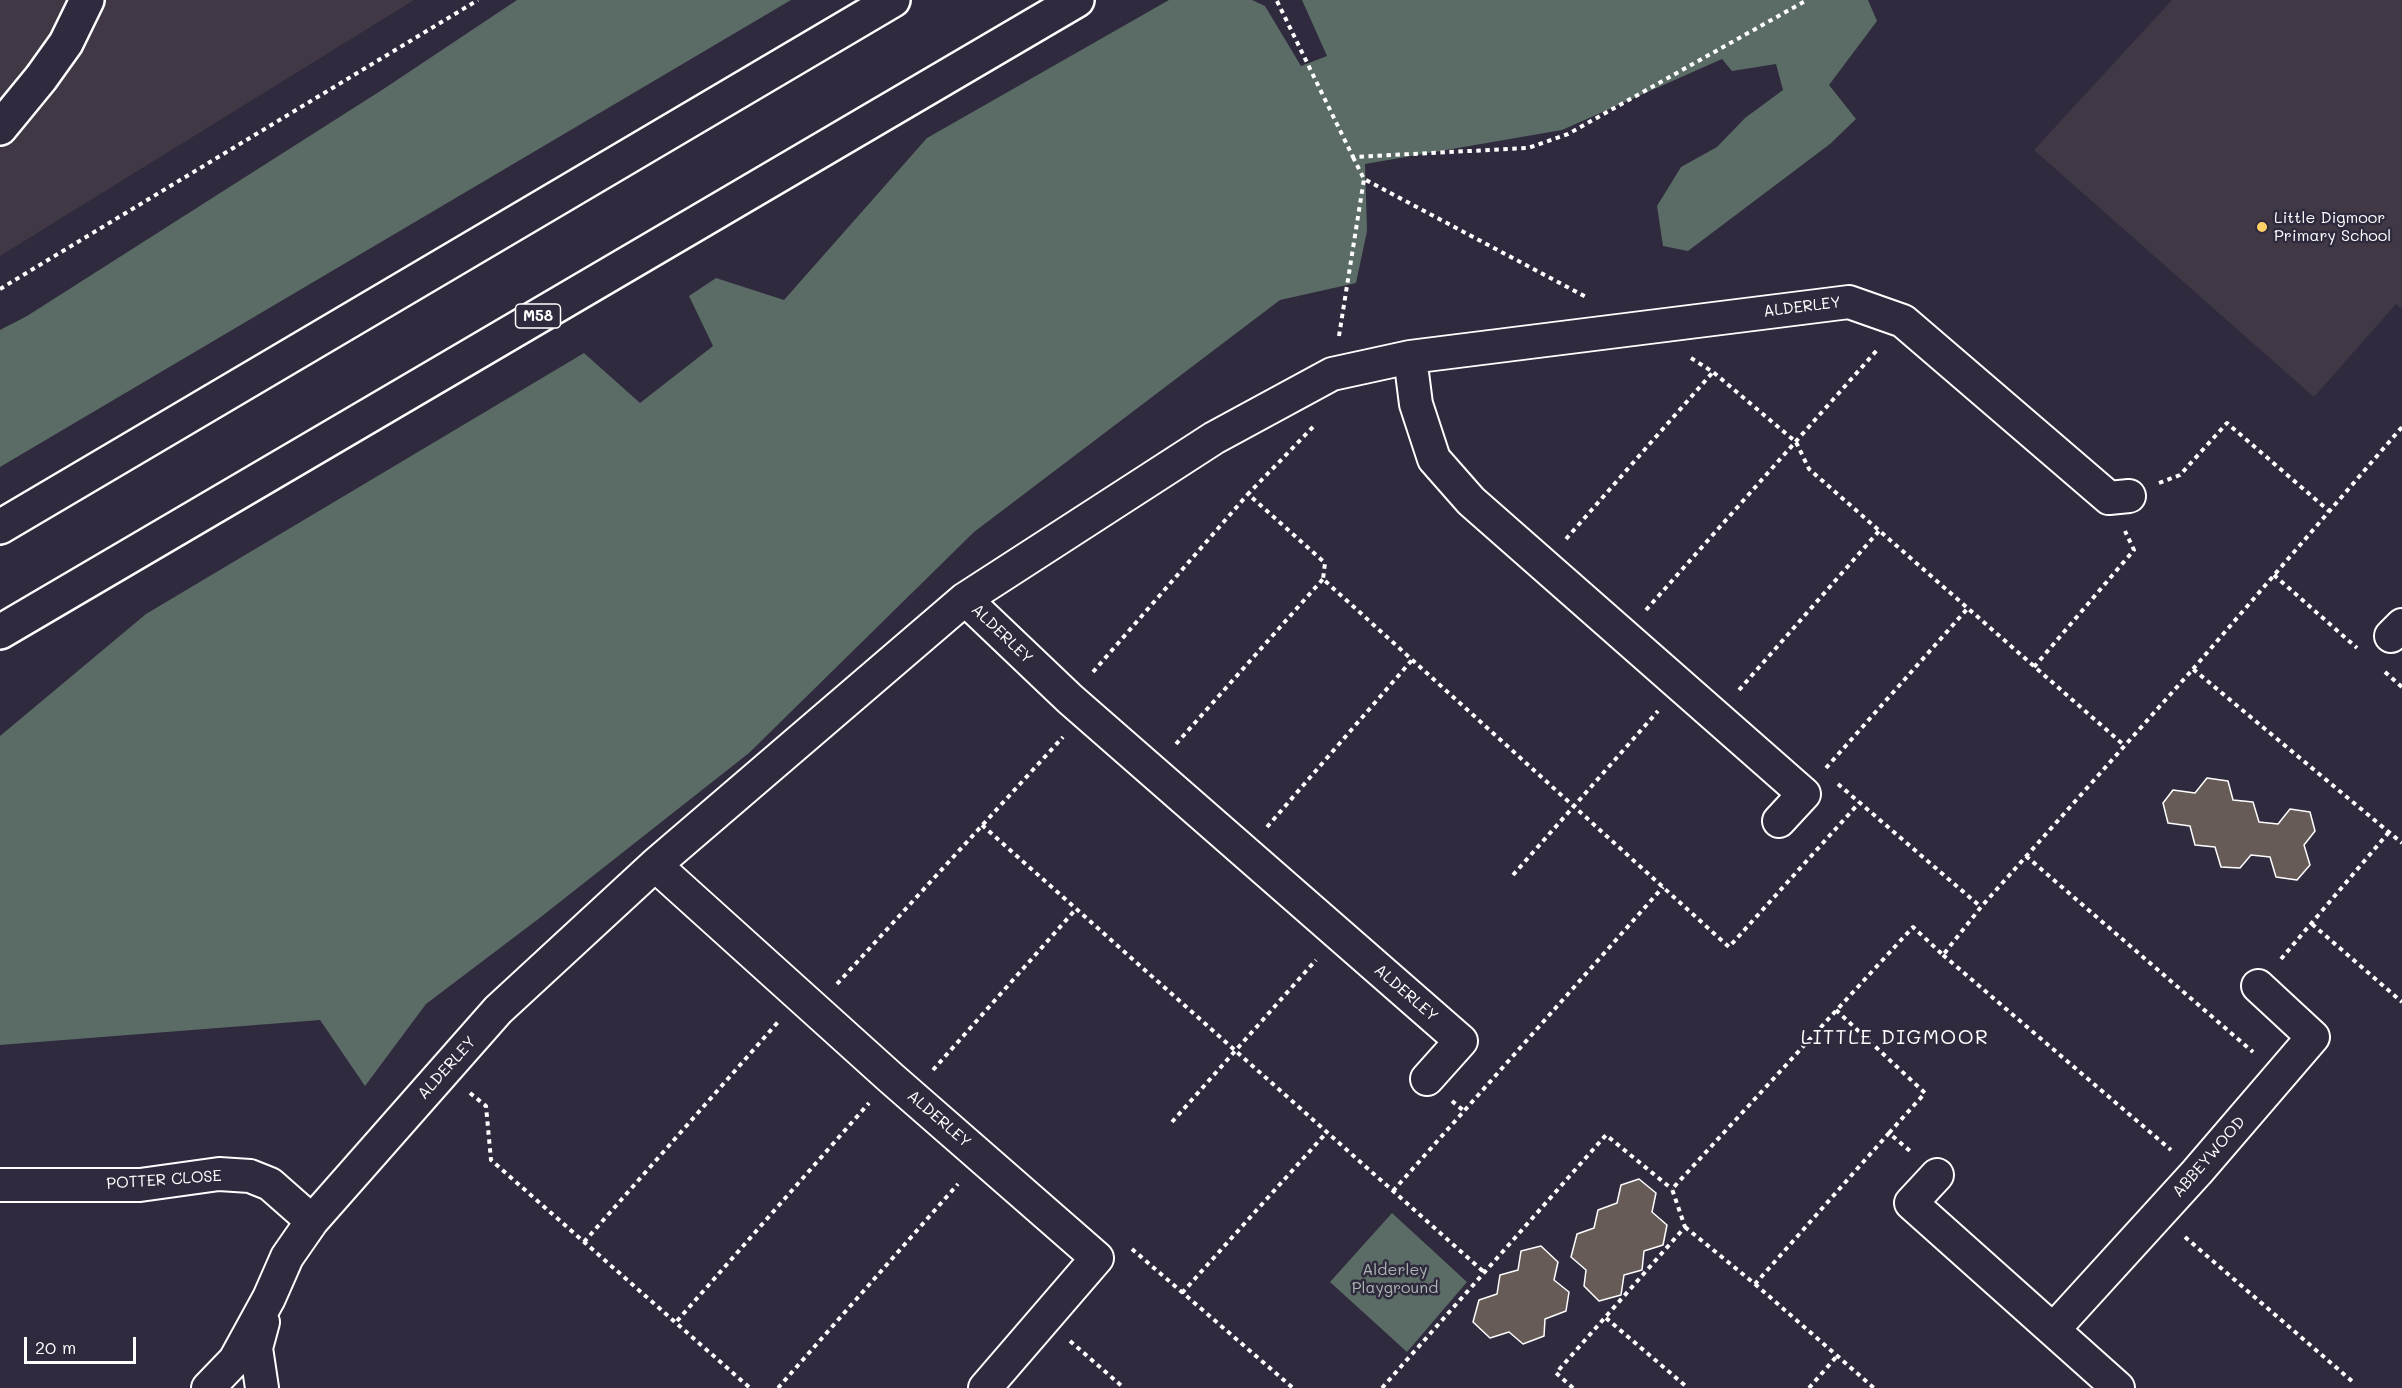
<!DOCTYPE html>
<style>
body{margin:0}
#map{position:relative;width:2402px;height:1388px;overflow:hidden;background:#2f2a3d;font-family:Mali,sans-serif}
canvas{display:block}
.scale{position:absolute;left:24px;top:1337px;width:112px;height:27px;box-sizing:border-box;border:3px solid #fff;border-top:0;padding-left:8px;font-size:18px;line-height:21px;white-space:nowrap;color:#fff;-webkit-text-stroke:4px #2f2a3d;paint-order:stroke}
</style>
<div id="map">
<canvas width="2402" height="1388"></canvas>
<div class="scale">20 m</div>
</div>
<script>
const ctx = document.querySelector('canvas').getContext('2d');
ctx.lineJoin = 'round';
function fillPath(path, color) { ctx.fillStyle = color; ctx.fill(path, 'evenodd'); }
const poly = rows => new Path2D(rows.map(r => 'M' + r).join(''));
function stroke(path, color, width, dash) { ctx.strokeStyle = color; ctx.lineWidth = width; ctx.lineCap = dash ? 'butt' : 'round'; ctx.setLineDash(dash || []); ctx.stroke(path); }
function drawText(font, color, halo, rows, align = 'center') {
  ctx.font = font + ' Mali,sans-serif'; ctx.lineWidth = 5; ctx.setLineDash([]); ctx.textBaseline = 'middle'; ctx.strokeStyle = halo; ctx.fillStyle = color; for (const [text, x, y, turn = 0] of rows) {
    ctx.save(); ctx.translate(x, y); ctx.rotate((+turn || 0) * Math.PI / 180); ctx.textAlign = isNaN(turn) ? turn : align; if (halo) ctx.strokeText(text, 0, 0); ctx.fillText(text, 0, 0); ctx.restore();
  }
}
fillPath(poly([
 [0,0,414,0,0,256],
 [2172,0,2402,0,2402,309,2396,304,2314,397,2034,150]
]), '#403945');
fillPath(poly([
 [517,0,791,0,0,467,0,330,27,316,385,88],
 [1169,0,1252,0,1265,6,1301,66,1327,56,1302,0,1868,0,1877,21,1829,85,1856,119,1830,144,1688,251,1663,246,1657,206,1681,167,1717,147,1745,118,1783,90,1776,64,1732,71,1722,59,1562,130,1365,164,1367,231,1356,283,1280,300,974,532,749,753,537,920,426,1004,365,1086,320,1020,0,1045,0,736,146,614,584,353,640,403,713,346,689,296,716,278,784,300,927,138],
 [1392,1213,1467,1282,1407,1352,1330,1282]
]), '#5a6c65');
const building = poly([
 [2207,778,2228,781,2233,800,2253,802,2259,822,2278,824,2290,809,2310,812,2315,831,2304,845,2310,865,2297,880,2276,877,2270,857,2251,855,2240,868,2221,867,2215,847,2195,845,2190,826,2168,823,2163,803,2173,790,2195,793,2207,778],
 [1639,1179,1656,1193,1652,1212,1667,1225,1663,1245,1644,1251,1642,1270,1624,1275,1621,1295,1599,1301,1584,1286,1586,1270,1571,1257,1577,1234,1594,1228,1598,1210,1617,1203,1621,1185,1639,1179],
 [1541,1246,1558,1262,1554,1280,1569,1292,1566,1311,1545,1319,1544,1336,1523,1344,1509,1332,1490,1338,1473,1322,1479,1300,1497,1294,1500,1275,1518,1270,1521,1251,1541,1246]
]);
fillPath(building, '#675b57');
stroke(building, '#fff', 1.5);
const street = poly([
 [1410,357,1416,404,1434,459,1471,501,1804,794,1779,821],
 [965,599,1070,699,1461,1041,1427,1079],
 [2391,636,2402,625],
 [655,865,891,1078,1097,1258,985,1388],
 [1937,1175,1911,1203,2118,1388],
 [0,1185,140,1185,219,1174,250,1176,270,1184,312,1221],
 [2053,1330,2197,1172,2313,1037,2258,986],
 [208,1388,235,1360,269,1298,287,1257,312,1221,498,1010,655,865,965,599,1214,438,1332,374,1410,357,1849,302,1903,321,2109,498,2129,496],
 [262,1388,256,1348,263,1322]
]);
const secondary = poly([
 [0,128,41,78,66,43,87,0]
]);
const highway = poly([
 [0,527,893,0],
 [0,632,1077,0]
]);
stroke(street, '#fff', 36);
stroke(secondary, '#fff', 38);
stroke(highway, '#fff', 38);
stroke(poly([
 [1277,1,1353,157,1528,148,1568,134,1807,0],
 [1353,157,1364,179,1588,298],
 [0,289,478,0],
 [1339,336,1364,179],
 [1691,358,1713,372,1796,442,1809,469,2125,746],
 [1313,427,1248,494,1325,563,1323,579,1729,947,1859,803],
 [2159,483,2180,475,2227,423,2329,511],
 [1566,539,1713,372],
 [2274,575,2357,648],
 [1646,610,1878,349],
 [2034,667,2134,550,2125,531],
 [2193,669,2402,427],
 [1093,672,1248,494],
 [2385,672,2402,687],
 [1739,690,1879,531],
 [1176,744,1323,579],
 [1826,768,1968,608],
 [1838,784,1981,907],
 [982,825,1484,1272],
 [1267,827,1412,660],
 [2026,856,2253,1052],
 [1513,875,1658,711],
 [2312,924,2402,1002],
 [1943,955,2171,1150],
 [2281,959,2389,832],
 [837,984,1063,737],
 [1836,1010,1925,1093,1889,1133],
 [933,1070,1076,909],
 [470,1093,486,1106,491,1160,750,1388],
 [1452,1101,1464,1111],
 [1172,1122,1316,960],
 [1393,1191,1663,887],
 [1685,1227,1755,1284,1889,1133,1910,1151],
 [2185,1237,2353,1382],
 [584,1242,778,1022],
 [1132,1249,1293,1388],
 [1755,1284,1874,1388],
 [1182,1293,1327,1132],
 [1606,1318,1688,1388],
 [677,1321,869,1103],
 [1070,1341,1124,1388],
 [778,1388,958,1184],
 [1382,1388,1606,1135,1672,1189],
 [1573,1388,1556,1373,1685,1227,1672,1189,1913,927,1943,955,1981,907,2193,669,2402,843],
 [1809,1388,1837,1356]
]), '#fff', 4, [4.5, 4.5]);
stroke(street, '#2f2a3d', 32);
stroke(secondary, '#2f2a3d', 33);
stroke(highway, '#2f2a3d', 33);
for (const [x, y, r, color] of [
 [2262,227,6,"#ffd166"]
]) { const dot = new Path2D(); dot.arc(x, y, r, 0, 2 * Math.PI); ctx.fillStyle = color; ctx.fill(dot); stroke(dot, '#2f2a3d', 2); }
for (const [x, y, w] of [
 [538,316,45]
]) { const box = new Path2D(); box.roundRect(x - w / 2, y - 12, w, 24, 4.5); ctx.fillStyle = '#2f2a3d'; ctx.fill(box); stroke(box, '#fff', 1.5); }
drawText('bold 15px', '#fff', null, [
 ["M58",538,316]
]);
drawText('16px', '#fff', '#2f2a3d', [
 ["Little Digmoor",2274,218],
 ["Primary School",2274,236]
], 'left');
drawText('16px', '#fff', '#2f2a3d', [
 ["ALDERLEY",1802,307,-7],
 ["ALDERLEY",1002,634,44],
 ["ALDERLEY",1406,993,41],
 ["ALDERLEY",447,1068,-48],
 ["ALDERLEY",939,1119,41],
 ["ABBEYWOOD",2209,1157,-49],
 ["POTTER CLOSE",164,1180,-4]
]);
drawText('16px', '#acb6b2', '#2f2a3d', [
 ["Alderley",1395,1270],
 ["Playground",1395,1288]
]);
ctx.letterSpacing = '1.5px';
drawText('20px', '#fff', '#2f2a3d', [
 ["LITTLE DIGMOOR",1895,1038]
]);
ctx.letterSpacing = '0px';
</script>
